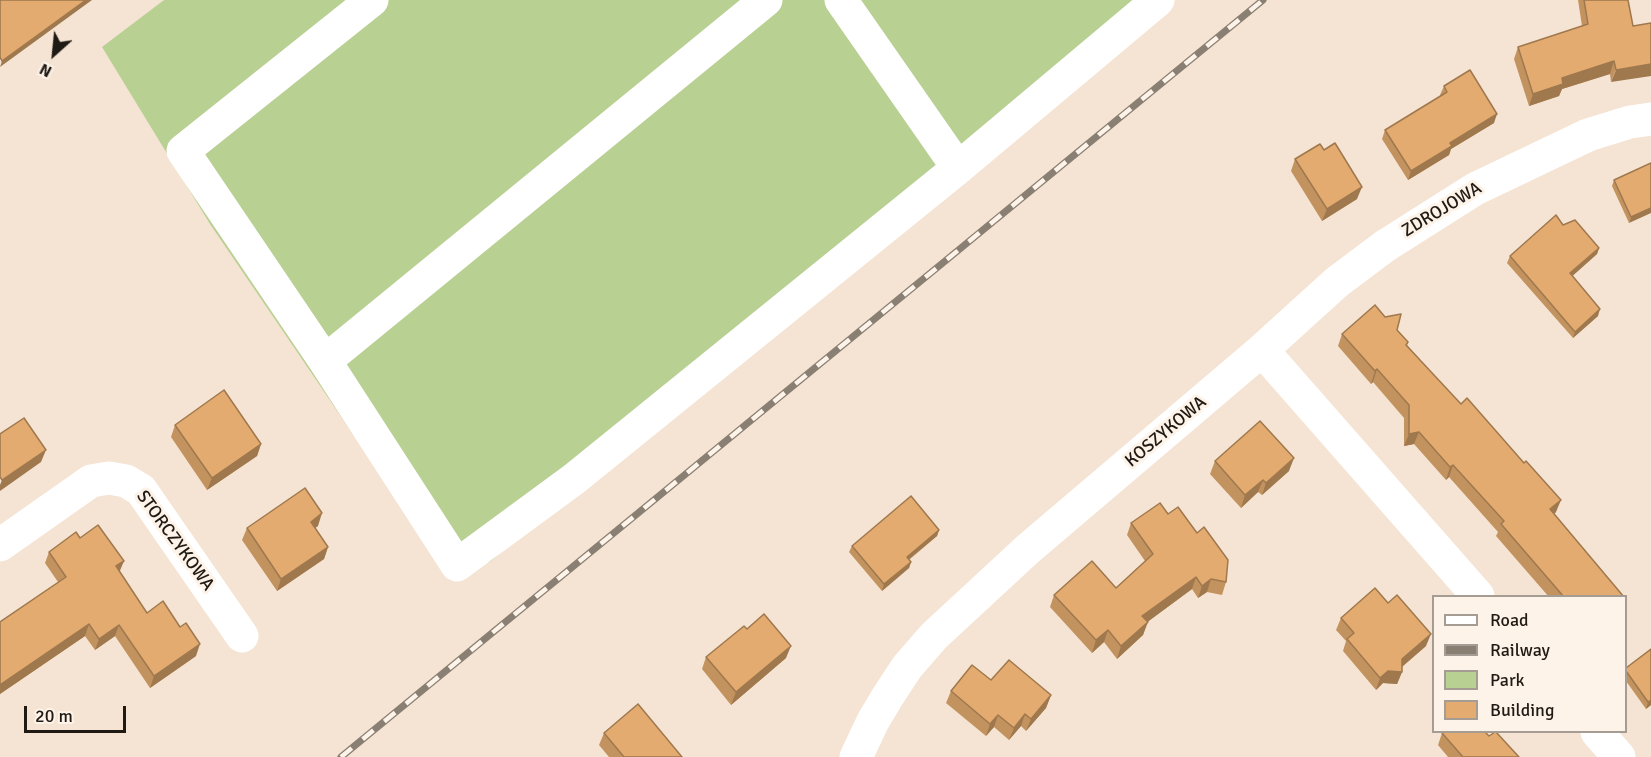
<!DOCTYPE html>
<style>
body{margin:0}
#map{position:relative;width:1651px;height:757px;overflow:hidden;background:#f5e4d3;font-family:Signika,sans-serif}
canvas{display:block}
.legend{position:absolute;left:1432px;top:595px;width:195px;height:138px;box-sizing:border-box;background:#fdf3e8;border:2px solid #a59c93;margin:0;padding:8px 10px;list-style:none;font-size:18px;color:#201a14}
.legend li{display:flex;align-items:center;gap:12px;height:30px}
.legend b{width:30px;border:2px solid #a59c93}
.north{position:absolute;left:24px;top:24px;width:60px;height:60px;-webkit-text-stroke:4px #fdf3e8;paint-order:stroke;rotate:207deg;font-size:16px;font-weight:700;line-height:24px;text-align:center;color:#201a14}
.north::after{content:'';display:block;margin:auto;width:21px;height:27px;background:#201a14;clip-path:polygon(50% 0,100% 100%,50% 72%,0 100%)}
.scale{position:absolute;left:24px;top:706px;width:102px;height:27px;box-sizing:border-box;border:3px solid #201a14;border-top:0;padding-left:8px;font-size:18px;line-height:21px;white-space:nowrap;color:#201a14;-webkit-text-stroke:4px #fdf3e8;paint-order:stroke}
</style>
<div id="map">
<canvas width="1651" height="757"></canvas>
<ul class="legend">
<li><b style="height:8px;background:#fff"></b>Road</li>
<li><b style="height:8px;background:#8a7f73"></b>Railway</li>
<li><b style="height:16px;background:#b9d093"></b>Park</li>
<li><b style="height:16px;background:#e3ab6f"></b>Building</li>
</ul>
<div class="north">N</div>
<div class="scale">20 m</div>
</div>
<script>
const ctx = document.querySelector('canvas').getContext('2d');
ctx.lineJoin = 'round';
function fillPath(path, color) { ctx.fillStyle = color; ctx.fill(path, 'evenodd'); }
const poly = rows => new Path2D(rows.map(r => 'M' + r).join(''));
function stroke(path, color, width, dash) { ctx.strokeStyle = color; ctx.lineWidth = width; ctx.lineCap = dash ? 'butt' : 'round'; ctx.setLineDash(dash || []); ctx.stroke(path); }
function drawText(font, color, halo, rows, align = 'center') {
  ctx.font = font + ' Signika,sans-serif'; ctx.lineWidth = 6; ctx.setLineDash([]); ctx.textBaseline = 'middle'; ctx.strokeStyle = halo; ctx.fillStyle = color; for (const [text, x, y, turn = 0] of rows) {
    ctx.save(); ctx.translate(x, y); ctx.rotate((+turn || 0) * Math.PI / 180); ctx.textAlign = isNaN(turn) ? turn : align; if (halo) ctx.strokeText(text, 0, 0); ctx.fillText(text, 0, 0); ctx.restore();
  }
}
fillPath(poly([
 [164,0,1172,0,491,561,453,581,210,224,102,47]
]), '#b9d093');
stroke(poly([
 [766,0,325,361,457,565,574,479,958,168,1158,0],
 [841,0,958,168],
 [1262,350,1337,282,1385,246,1475,189,1588,135,1630,122,1651,119],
 [325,361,183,151,372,0],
 [0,545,91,481,109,478,126,481,141,490,242,636],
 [1597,732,1619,757],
 [856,757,873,721,888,696,907,667,934,636,1028,549,1262,350,1478,596]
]), '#fff', 33);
const rail = poly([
 [341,757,1263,0]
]);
stroke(rail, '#8a7f73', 7);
stroke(rail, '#fdf3e8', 4.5, [14]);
fillPath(poly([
 [1578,0,1628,0,1633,26,1611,82,1610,74,1562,89,1559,96,1529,106,1514,59,1518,47,1582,26],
 [1444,86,1494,123,1451,149,1449,155,1408,180,1382,139,1385,130,1441,96,1440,95],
 [1295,159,1357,199,1322,221,1291,171],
 [1651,163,1629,223,1612,186,1614,180],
 [1563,225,1599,248,1597,254,1572,276,1598,316,1573,338,1507,263,1510,256],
 [1397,330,1408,342,1407,345,1556,512,1554,514,1624,597,1549,597,1496,536,1498,532,1449,477,1446,480,1414,444,1404,446,1404,418,1373,382,1371,384,1338,346,1342,334],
 [175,425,261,444,257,456,207,490,171,437],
 [1215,461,1289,471,1262,495,1258,492,1241,508,1210,474],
 [1168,514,1226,582,1222,595,1207,592,1198,598,1192,589,1147,622,1143,635,1117,659,1104,642,1092,653,1050,607,1054,595,1116,588,1145,561,1127,535,1131,523],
 [318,526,315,528,328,547,324,559,277,591,242,540,247,528],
 [939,530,937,536,909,560,911,562,909,568,882,591,849,552,852,546],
 [80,538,119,572,147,613,196,656,150,688,115,636,95,650,85,636,0,694,0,622,58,582,45,563,49,552],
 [1341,618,1426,646,1402,667,1402,672,1397,684,1383,683,1376,690,1343,651,1346,641,1336,630],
 [747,629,786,658,731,705,702,669,706,657],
 [1651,649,1651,705,1646,709,1626,681,1626,668],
 [991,680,1051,695,1046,708,1026,731,1021,726,1009,740,994,727,986,736,946,703,951,691],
 [604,733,682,757,609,757,599,745],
 [1442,733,1489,736,1519,757,1448,757,1438,745]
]), '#c3935f');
fillPath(poly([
 [86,0,92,0,0,67,2,61],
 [1614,61,1610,74,1562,89,1559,96,1529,106,1533,94,1562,78],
 [1651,64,1651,76,1611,82,1616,70],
 [1497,114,1494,123,1451,149,1449,155,1408,180,1411,171,1450,143],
 [1362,187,1357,199,1322,221,1327,209],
 [1651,208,1651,213,1629,223,1631,217],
 [1599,248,1597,254,1568,280,1570,273],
 [1600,309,1598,316,1573,338,1575,332],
 [1377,369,1373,382,1371,384,1375,371],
 [1419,432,1414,444,1404,446,1409,434],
 [261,444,257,456,207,490,212,478],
 [46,450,41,462,0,491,0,485,2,480],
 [1294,458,1289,471,1262,495,1266,483],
 [1453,465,1449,477,1446,480,1450,467],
 [1263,480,1258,492,1241,508,1245,495],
 [1561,500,1556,512,1546,522,1550,509],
 [322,513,318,526,306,534,311,522],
 [939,530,937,536,904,563,907,557],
 [328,547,324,559,277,591,281,579],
 [124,561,119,573,116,566],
 [911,562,909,568,882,591,884,584],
 [1196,577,1192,589,1138,629,1142,616],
 [1211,579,1207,592,1198,598,1202,586],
 [1148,622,1143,635,1117,659,1121,646],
 [89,624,85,636,0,694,0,685],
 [119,625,115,636,95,650,99,639],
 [1108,630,1104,642,1092,653,1096,640],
 [1431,634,1426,646,1397,671,1402,659],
 [200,644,196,656,150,688,154,676],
 [791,646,786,658,731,705,736,692],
 [1388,671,1402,672,1397,684,1383,683,1376,690,1380,678],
 [1051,695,1046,708,1026,731,1031,719],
 [1651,700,1651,705,1646,709,1648,702],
 [1025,714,1021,726,1009,740,1014,728],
 [998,715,994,727,986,736,990,724]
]), '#9f784e');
const building = poly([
 [0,0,86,0,2,61,0,57,0,0],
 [1584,0,1628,0,1633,26,1651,23,1651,64,1616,70,1614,61,1562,78,1563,84,1533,94,1518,47,1588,24,1584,0],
 [1470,70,1497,114,1450,143,1452,146,1411,171,1385,130,1447,92,1444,86,1470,70],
 [1335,143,1362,187,1327,209,1295,159,1320,144,1324,150,1335,143],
 [1651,163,1651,208,1631,217,1614,180,1651,163],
 [1556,215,1563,225,1575,220,1599,248,1570,273,1600,309,1575,332,1510,256,1556,215],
 [1375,305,1385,317,1401,314,1397,330,1408,342,1406,345,1461,404,1467,398,1524,463,1526,461,1561,500,1550,509,1624,597,1564,597,1501,524,1504,521,1453,465,1450,467,1419,432,1409,434,1409,405,1377,369,1375,371,1342,334,1375,305],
 [224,390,261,444,212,478,175,425,224,390],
 [24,418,46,450,2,480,0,477,0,434,24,418],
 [1260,421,1294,458,1266,483,1263,480,1245,495,1215,461,1260,421],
 [305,488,322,513,311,522,328,547,281,579,247,528,305,488],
 [911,496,939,530,907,557,911,562,884,584,852,546,911,496],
 [1160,503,1168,514,1178,507,1197,533,1204,527,1228,560,1226,582,1211,579,1202,586,1196,577,1142,616,1148,622,1121,646,1108,630,1096,640,1054,595,1092,561,1116,588,1153,554,1131,523,1160,503],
 [98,525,124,561,116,566,147,613,163,601,180,627,186,623,200,644,154,676,119,625,99,639,89,624,0,685,0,622,66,577,49,552,76,532,80,538,98,525],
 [1375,588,1388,603,1397,595,1431,634,1402,659,1402,672,1388,671,1380,678,1347,639,1354,633,1341,618,1375,588],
 [764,614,791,646,736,692,706,657,744,626,747,629,764,614],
 [1651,649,1651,700,1648,702,1626,671,1626,668,1651,649],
 [1009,660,1051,695,1031,719,1025,714,1014,728,998,715,990,724,951,691,972,665,991,680,1009,660],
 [638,704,682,757,624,757,604,733,638,704],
 [1444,732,1485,732,1489,736,1495,732,1496,732,1519,757,1463,757,1442,733,1444,732]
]);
fillPath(building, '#e3ab6f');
stroke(building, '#9f784e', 1.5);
drawText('18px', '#201a14', '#fdf3e8', [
 ["ZDROJOWA",1442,210,-31],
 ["KOSZYKOWA",1166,432,-40],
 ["STORCZYKOWA",175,541,54]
]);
</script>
